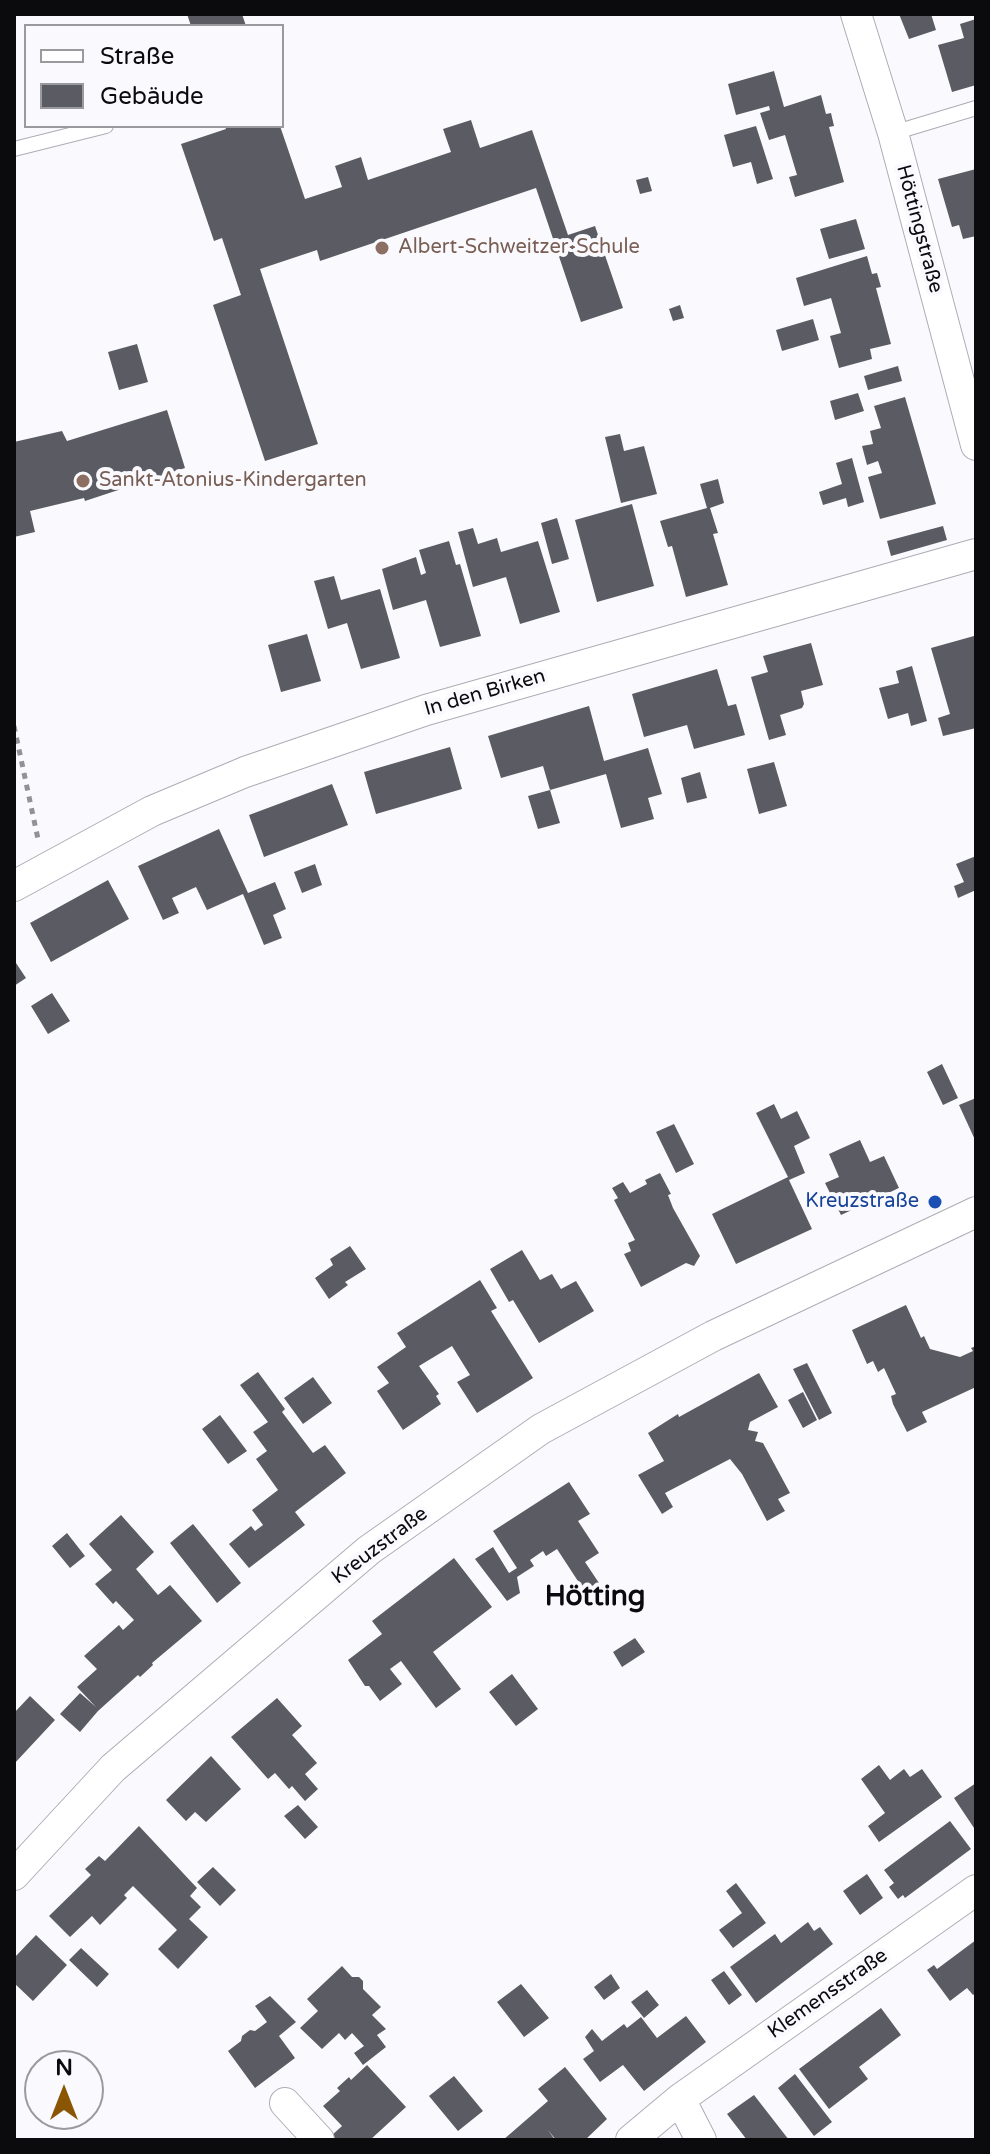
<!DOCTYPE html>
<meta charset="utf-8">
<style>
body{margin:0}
#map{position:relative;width:990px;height:2154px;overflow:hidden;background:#fafafe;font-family:"Varela Round",sans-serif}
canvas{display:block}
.frame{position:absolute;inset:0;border:16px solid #0b0b0e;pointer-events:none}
.legend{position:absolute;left:24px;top:24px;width:260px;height:104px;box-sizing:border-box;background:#fafafe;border:2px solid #9a9a9e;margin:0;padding:10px 14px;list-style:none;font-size:24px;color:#0b0b0e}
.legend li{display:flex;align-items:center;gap:16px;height:40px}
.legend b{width:40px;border:2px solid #9a9a9e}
.north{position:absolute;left:24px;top:2050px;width:80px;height:80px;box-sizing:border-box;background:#fafafe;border:2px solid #9a9a9e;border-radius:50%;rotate:0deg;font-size:22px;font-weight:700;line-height:32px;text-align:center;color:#0b0b0e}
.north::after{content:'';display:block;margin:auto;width:28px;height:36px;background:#8b5604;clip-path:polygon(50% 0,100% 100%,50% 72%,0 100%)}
</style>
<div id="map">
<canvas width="990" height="2154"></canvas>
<div class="frame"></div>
<ul class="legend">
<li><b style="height:10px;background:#fff"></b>Straße</li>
<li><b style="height:22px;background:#5b5b64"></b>Gebäude</li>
</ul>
<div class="north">N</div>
</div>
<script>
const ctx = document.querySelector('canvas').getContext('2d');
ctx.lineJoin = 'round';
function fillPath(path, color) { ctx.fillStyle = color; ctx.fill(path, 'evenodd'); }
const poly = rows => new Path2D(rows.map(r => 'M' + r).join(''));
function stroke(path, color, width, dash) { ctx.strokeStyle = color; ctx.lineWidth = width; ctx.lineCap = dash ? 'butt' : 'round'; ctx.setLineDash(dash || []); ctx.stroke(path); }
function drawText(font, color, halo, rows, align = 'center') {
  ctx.font = font + ' "Varela Round",sans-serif'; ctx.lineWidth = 8; ctx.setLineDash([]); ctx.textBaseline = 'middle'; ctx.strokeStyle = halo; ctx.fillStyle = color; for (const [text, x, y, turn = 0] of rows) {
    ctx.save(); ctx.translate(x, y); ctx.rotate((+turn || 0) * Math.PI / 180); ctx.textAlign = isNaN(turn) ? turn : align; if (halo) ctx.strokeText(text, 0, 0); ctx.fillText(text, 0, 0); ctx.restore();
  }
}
fillPath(poly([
 [187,14,242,14,246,26,191,26],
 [899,14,931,14,936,30,909,39],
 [976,19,976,85,952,92,938,45,964,38,960,24],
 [774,71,784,107,821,95,826,114,831,113,834,126,829,127,844,182,795,197,789,177,797,175,785,135,769,140,760,113,770,110,769,106,736,115,728,84],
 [471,120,480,148,532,130,568,235,595,226,623,308,581,322,536,188,320,261,317,250,260,269,318,444,265,461,213,305,241,295,222,238,214,241,181,144,226,129,225,126,280,126,305,199,342,187,335,166,361,157,368,180,451,152,443,129],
 [756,126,773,179,757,184,751,162,733,167,724,135],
 [976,169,976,236,963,239,959,225,952,227,938,179],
 [648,177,652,191,640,194,636,180],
 [856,219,865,249,829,259,820,229],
 [867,256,872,274,877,273,881,287,876,288,891,344,870,349,872,359,839,368,830,336,841,333,831,298,804,306,796,278],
 [680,305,684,318,673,321,669,309],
 [813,319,819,340,782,351,776,330],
 [137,344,148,382,119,390,108,352],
 [898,366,902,381,868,390,864,376],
 [858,393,864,411,835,420,830,401],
 [905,397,936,504,880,519,868,477,882,473,878,461,867,465,862,446,873,444,870,431,881,428,874,406],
 [167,410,185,468,85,501,84,498,30,511,35,532,14,537,14,442,62,431,67,441],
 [620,434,624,451,644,446,657,494,621,503,605,437],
 [852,458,864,502,848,507,846,498,823,505,819,492,842,484,836,463],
 [718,479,724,503,710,508,718,533,713,534,728,585,686,597,672,546,668,547,660,521,707,508,700,484],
 [632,504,654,586,597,602,575,520],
 [557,518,569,559,552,564,541,523],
 [943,526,947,540,891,556,887,541],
 [473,528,478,544,497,538,501,552,538,541,560,612,520,624,506,577,473,587,458,532],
 [449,541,456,565,460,564,481,636,440,647,426,600,393,610,382,569,416,557,421,575,426,573,419,550],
 [334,576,341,600,380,589,400,658,361,669,347,623,328,629,314,581],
 [307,634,321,681,281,692,268,645],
 [974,636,976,728,943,736,938,718,950,714,931,648],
 [811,643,823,685,801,691,804,704,802,708,780,715,786,735,769,740,751,677,768,672,763,656],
 [912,666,927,721,911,726,908,713,888,719,879,688,899,683,896,671],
 [717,669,728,706,736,704,745,735,694,749,687,725,644,737,632,694],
 [589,706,604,761,648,748,662,794,648,798,654,819,621,828,606,774,550,790,543,766,501,778,488,736],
 [450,747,462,789,376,814,364,772],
 [774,762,787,806,759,814,747,769],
 [700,772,707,798,687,803,681,778],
 [332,784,348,825,264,857,249,815],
 [550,790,560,823,538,829,528,796],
 [219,829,248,893,275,882,286,909,273,915,282,938,264,945,243,894,207,910,196,887,172,898,179,913,163,920,138,866],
 [976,856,976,890,958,898,954,886,964,882,956,864],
 [315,864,322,885,302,893,294,872],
 [108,880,129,919,51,962,30,923],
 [14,960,26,978,14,986],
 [52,993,70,1021,48,1034,31,1006],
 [942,1064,958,1098,943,1105,927,1072],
 [976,1098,976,1142,959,1105],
 [774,1104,781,1119,797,1111,810,1138,794,1146,805,1173,789,1180,812,1229,736,1264,712,1214,788,1177,756,1113],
 [674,1124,694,1164,676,1173,656,1132],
 [860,1140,870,1162,884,1156,899,1188,841,1215,825,1183,839,1177,829,1154],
 [660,1173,671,1194,668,1195,673,1208,700,1256,694,1266,686,1263,641,1287,624,1254,631,1251,628,1243,635,1240,614,1200,618,1198,612,1188,623,1182,630,1193,647,1184,645,1180],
 [350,1246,366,1269,345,1282,348,1285,329,1299,315,1278,333,1265,330,1259],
 [522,1250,540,1280,552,1274,561,1289,576,1281,594,1311,539,1343,513,1300,509,1302,490,1269],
 [480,1280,497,1308,491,1311,533,1378,477,1413,457,1382,470,1375,452,1346,419,1366,439,1394,436,1396,441,1404,403,1430,377,1391,389,1383,377,1367,406,1347,397,1333],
 [906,1305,921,1338,924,1336,930,1349,960,1357,973,1351,971,1348,976,1346,976,1387,922,1412,927,1422,907,1432,893,1404,891,1396,896,1394,884,1368,878,1372,873,1361,867,1364,852,1330],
 [807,1363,832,1413,819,1420,793,1369],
 [258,1372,285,1409,282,1412,313,1453,325,1445,346,1473,295,1512,305,1525,249,1568,229,1544,251,1526,255,1531,263,1525,252,1510,278,1490,256,1459,267,1451,253,1432,268,1422,240,1385],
 [759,1373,778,1407,750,1422,748,1430,758,1432,755,1441,763,1443,790,1493,778,1499,785,1511,767,1521,742,1474,730,1459,665,1493,673,1507,662,1514,638,1475,664,1461,648,1433,678,1414,679,1417],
 [313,1377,332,1403,303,1424,284,1398],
 [803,1392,817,1420,803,1428,788,1400],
 [220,1415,247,1451,228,1464,202,1429],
 [569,1482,590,1514,578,1521,599,1553,585,1562,603,1589,589,1598,557,1549,546,1556,543,1551,530,1560,534,1566,517,1577,520,1593,507,1601,475,1559,493,1547,509,1573,517,1568,493,1531],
 [121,1515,154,1552,136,1569,158,1595,170,1585,202,1621,152,1663,153,1665,140,1677,138,1675,98,1711,80,1732,60,1714,80,1693,96,1707,77,1687,97,1669,84,1656,119,1625,123,1630,134,1620,116,1601,113,1604,95,1584,112,1570,89,1544],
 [193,1524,241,1583,217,1603,170,1543],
 [67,1533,85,1556,70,1568,52,1546],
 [454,1558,492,1607,433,1652,461,1689,436,1708,401,1661,390,1669,402,1684,380,1701,369,1686,365,1686,348,1660,382,1634,372,1621],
 [635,1638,645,1652,622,1667,613,1652],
 [512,1674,538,1709,516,1726,489,1692],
 [30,1696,55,1720,14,1764,14,1713],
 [277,1698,302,1726,292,1735,317,1763,305,1774,318,1789,305,1801,292,1786,289,1789,275,1773,268,1779,231,1737],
 [211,1756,241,1789,206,1822,195,1812,186,1821,166,1800],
 [879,1765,890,1780,904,1769,910,1777,922,1769,942,1797,879,1842,868,1826,885,1813,861,1779],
 [976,1783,976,1831,954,1798],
 [298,1805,318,1827,305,1839,284,1816],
 [950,1821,971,1849,905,1898,903,1895,898,1899,889,1887,894,1883,884,1870],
 [139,1826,197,1888,190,1896,201,1907,189,1919,208,1937,178,1969,158,1949,177,1930,133,1886,124,1895,127,1898,100,1925,92,1916,70,1937,49,1916,91,1875,85,1869,99,1856,105,1861],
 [213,1867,236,1890,220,1906,197,1882],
 [867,1874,883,1898,860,1915,843,1891],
 [736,1883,766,1923,733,1948,719,1930,742,1913,726,1891],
 [808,1922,814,1931,820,1927,833,1944,756,2003,730,1967,775,1934,781,1943],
 [36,1935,67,1965,33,2001,14,1983,14,1958],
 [976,1940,976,1993,973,1995,967,1988,950,2001,927,1970,934,1965,937,1969],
 [81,1948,109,1974,97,1987,69,1960],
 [342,1966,352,1977,359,1977,363,1981,363,1989,381,2007,372,2015,386,2029,377,2035,386,2047,363,2065,354,2053,364,2046,352,2033,345,2040,339,2033,322,2049,300,2028,318,2011,307,1999],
 [724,1971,742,1995,729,2005,711,1980],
 [611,1974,620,1988,604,2000,594,1987],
 [521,1984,549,2018,524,2037,497,2002],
 [647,1990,659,2005,644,2018,631,2002],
 [270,1996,296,2022,279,2036,295,2058,255,2088,228,2051,241,2041,242,2036,250,2030,255,2031,267,2022,255,2006],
 [881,2008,901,2035,859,2067,868,2079,829,2109,799,2069],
 [686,2016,706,2042,644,2091,623,2065,600,2082,583,2059,594,2051,585,2037,592,2029,602,2041,624,2024,627,2028,641,2017,657,2038],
 [367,2065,406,2107,370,2140,334,2140,331,2136,342,2126,323,2106,340,2091,337,2088,349,2077,351,2080],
 [565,2067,607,2119,585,2140,556,2140,548,2130,555,2140,503,2140,548,2101,538,2089],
 [795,2074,832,2122,814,2136,778,2088],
 [454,2076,483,2111,458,2131,429,2096],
 [754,2095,789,2140,747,2140,727,2114]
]), '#5b5b64');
const lane = poly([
 [893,133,976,108],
 [14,149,106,126]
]);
const street = poly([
 [856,14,893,133,976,445],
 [14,886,152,811,245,772,426,710,976,554],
 [14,1875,113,1768,369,1550,541,1429,713,1336,976,1212],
 [285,2103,319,2140],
 [631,2140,680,2099],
 [701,2140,680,2099,976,1890]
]);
stroke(lane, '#acadb6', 16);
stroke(street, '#acadb6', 32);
stroke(poly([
 [14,726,38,839]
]), '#929296', 5, [6, 6]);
stroke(lane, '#fff', 14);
stroke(street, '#fff', 30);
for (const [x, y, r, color] of [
 [382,248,8,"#8d6e63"],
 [83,481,8,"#8d6e63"],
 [935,1202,8,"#1a4fb4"]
]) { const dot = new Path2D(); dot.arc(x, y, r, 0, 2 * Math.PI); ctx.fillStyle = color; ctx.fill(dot); stroke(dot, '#fafafe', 3); }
drawText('20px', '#0b0b0e', '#fafafe', [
 ["Höttingstraße",919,229,75],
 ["In den Birken",485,693,-16],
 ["Kreuzstraße",380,1546,-37],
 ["Klemensstraße",828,1994,-35]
]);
drawText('20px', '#785e54', '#fafafe', [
 ["Albert-Schweitzer-Schule",398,248],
 ["Sankt-Atonius-Kindergarten",99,481]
], 'left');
drawText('20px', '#164399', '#fafafe', [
 ["Kreuzstraße",919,1202]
], 'right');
drawText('bold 28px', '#0b0b0e', '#fafafe', [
 ["Hötting",595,1598]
]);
</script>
